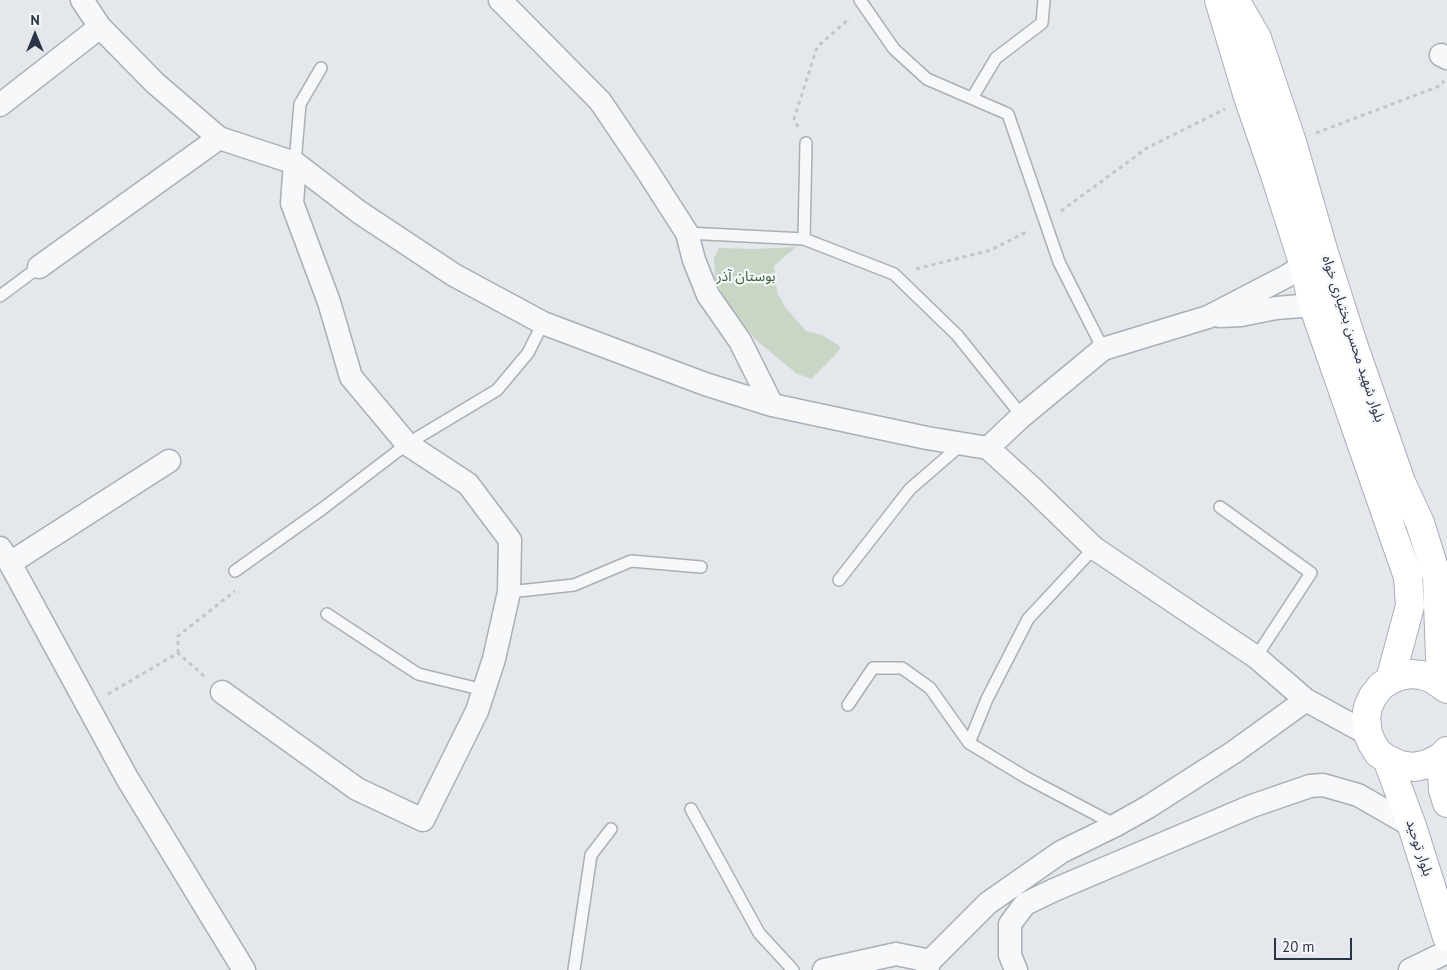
<!DOCTYPE html>
<meta charset="utf-8">
<style>
body{margin:0}
#map{position:relative;width:1447px;height:970px;overflow:hidden;background:#e4e7ec;font-family:"PT Sans",sans-serif}
canvas{display:block}
.north{position:absolute;left:10px;top:10px;width:50px;height:50px;-webkit-text-stroke:4px #f4f6f9;paint-order:stroke;rotate:0deg;font-size:14px;font-weight:700;line-height:20px;text-align:center;color:#2b3445}
.north::after{content:'';display:block;margin:auto;width:18px;height:22px;background:#2b3445;clip-path:polygon(50% 0,100% 100%,50% 72%,0 100%)}
.scale{position:absolute;left:1274px;top:938px;width:78px;height:22px;box-sizing:border-box;border:2px solid #2b3445;border-top:0;padding-left:6px;font-size:15px;line-height:18px;white-space:nowrap;color:#2b3445;-webkit-text-stroke:4px #f4f6f9;paint-order:stroke}
</style>
<div id="map">
<canvas width="1447" height="970"></canvas>
<div class="north">N</div>
<div class="scale">20 m</div>
</div>
<script>
const ctx = document.querySelector('canvas').getContext('2d');
ctx.lineJoin = 'round';
function fillPath(path, color) { ctx.fillStyle = color; ctx.fill(path, 'evenodd'); }
const poly = rows => new Path2D(rows.map(r => 'M' + r).join(''));
function stroke(path, color, width, dash) { ctx.strokeStyle = color; ctx.lineWidth = width; ctx.lineCap = dash ? 'butt' : 'round'; ctx.setLineDash(dash || []); ctx.stroke(path); }
function drawText(font, color, halo, rows, align = 'center') {
  ctx.font = font + ' "PT Sans","Noto Sans Arabic",sans-serif'; ctx.lineWidth = 4.5; ctx.setLineDash([]); ctx.textBaseline = 'middle'; ctx.strokeStyle = halo; ctx.fillStyle = color; for (const [text, x, y, turn = 0] of rows) {
    ctx.save(); ctx.translate(x, y); ctx.rotate((+turn || 0) * Math.PI / 180); ctx.textAlign = isNaN(turn) ? turn : align; if (halo) ctx.strokeText(text, 0, 0); ctx.fillText(text, 0, 0); ctx.restore();
  }
}
fillPath(poly([
 [796,247,774,266,777,292,785,307,806,331,822,335,841,347,835,355,811,379,796,373,756,340,735,314,722,293,715,278,714,258,719,248,754,249]
]), '#c9d6c5');
const service = poly([
 [860,0,894,49,927,79,1008,114,1059,262,1103,349],
 [972,98,996,58,1042,23,1044,0],
 [295,163,300,104,321,68],
 [687,233,804,239,894,274,957,335,1022,416],
 [804,239,806,143],
 [0,296,39,267],
 [1220,507,1311,573,1256,657],
 [235,571,322,509,407,444,497,390,528,353,543,323],
 [839,580,910,489,962,444],
 [509,592,574,585,631,561,701,567],
 [327,614,418,674,484,690],
 [848,705,873,668,902,668,930,688,969,743,1027,778,1116,825],
 [969,743,987,699,1028,619,1094,548],
 [691,809,759,933,793,970],
 [574,970,591,855,611,829]
]);
const minor = poly([
 [82,0,100,27,155,83,219,138,295,163,359,212,454,275,543,323,705,384,772,405,927,438,988,448,1031,487,1094,548,1256,657,1306,700,1368,734],
 [500,0,600,101,646,169,687,233,694,260,708,295,740,341,772,405],
 [1441,55,1447,58],
 [0,105,100,27],
 [39,267,219,138],
 [1219,316,1241,315,1276,308,1313,305,1328,299],
 [988,448,1022,416,1103,349,1208,317,1287,276,1317,257],
 [0,548,10,563,127,778,244,970],
 [10,563,169,461],
 [222,692,357,789,423,820,477,711,494,659,509,592,510,540,468,484,407,444,351,377,329,302,292,203,295,163],
 [824,970,896,954,930,961],
 [927,970,930,961,988,903,1061,852,1116,825,1148,807,1234,752,1306,700],
 [1016,970,1010,955,1010,924,1025,904,1054,890,1252,806,1310,786,1323,785,1358,795,1412,826],
 [1410,970,1447,952]
]);
const secondary = poly([
 [1219,0,1248,97,1276,178,1304,266,1313,305,1408,577,1410,606,1390,680],
 [1235,0,1257,38,1292,142,1324,253,1352,341,1401,482,1420,523,1437,577,1441,683],
 [1447,689,1431,678,1421,675,1411,674,1400,676,1390,680,1381,686,1373,696,1368,707,1366,718,1368,734,1372,743,1378,753,1387,759,1400,765,1414,767,1428,764,1441,757,1447,751],
 [1441,757,1443,790,1447,803],
 [1387,759,1412,826,1447,937]
]);
stroke(service, '#a9aeb7', 14);
stroke(minor, '#a9aeb7', 25);
stroke(secondary, '#a9aeb7', 30);
stroke(poly([
 [798,127,794,119,817,47,850,18],
 [1316,133,1437,87,1444,81],
 [1061,211,1147,148,1225,109],
 [916,269,991,250,1028,231],
 [178,653,178,636,235,591],
 [108,694,178,653,204,676]
]), '#c2c5cb', 3, [4, 4]);
stroke(service, '#f7f8fa', 11);
stroke(minor, '#f7f8fa', 22);
stroke(secondary, '#fff', 28);
drawText('14px', '#3f6138', '#f4f6f9', [
 ["بوستان آذر",746,277]
]);
drawText('14px', '#2b3445', '#f4f6f9', [
 ["بلوار شهید محسن بختیاری خواه",1353,339,72],
 ["بلوار توحید",1419,848,72]
]);
</script>
